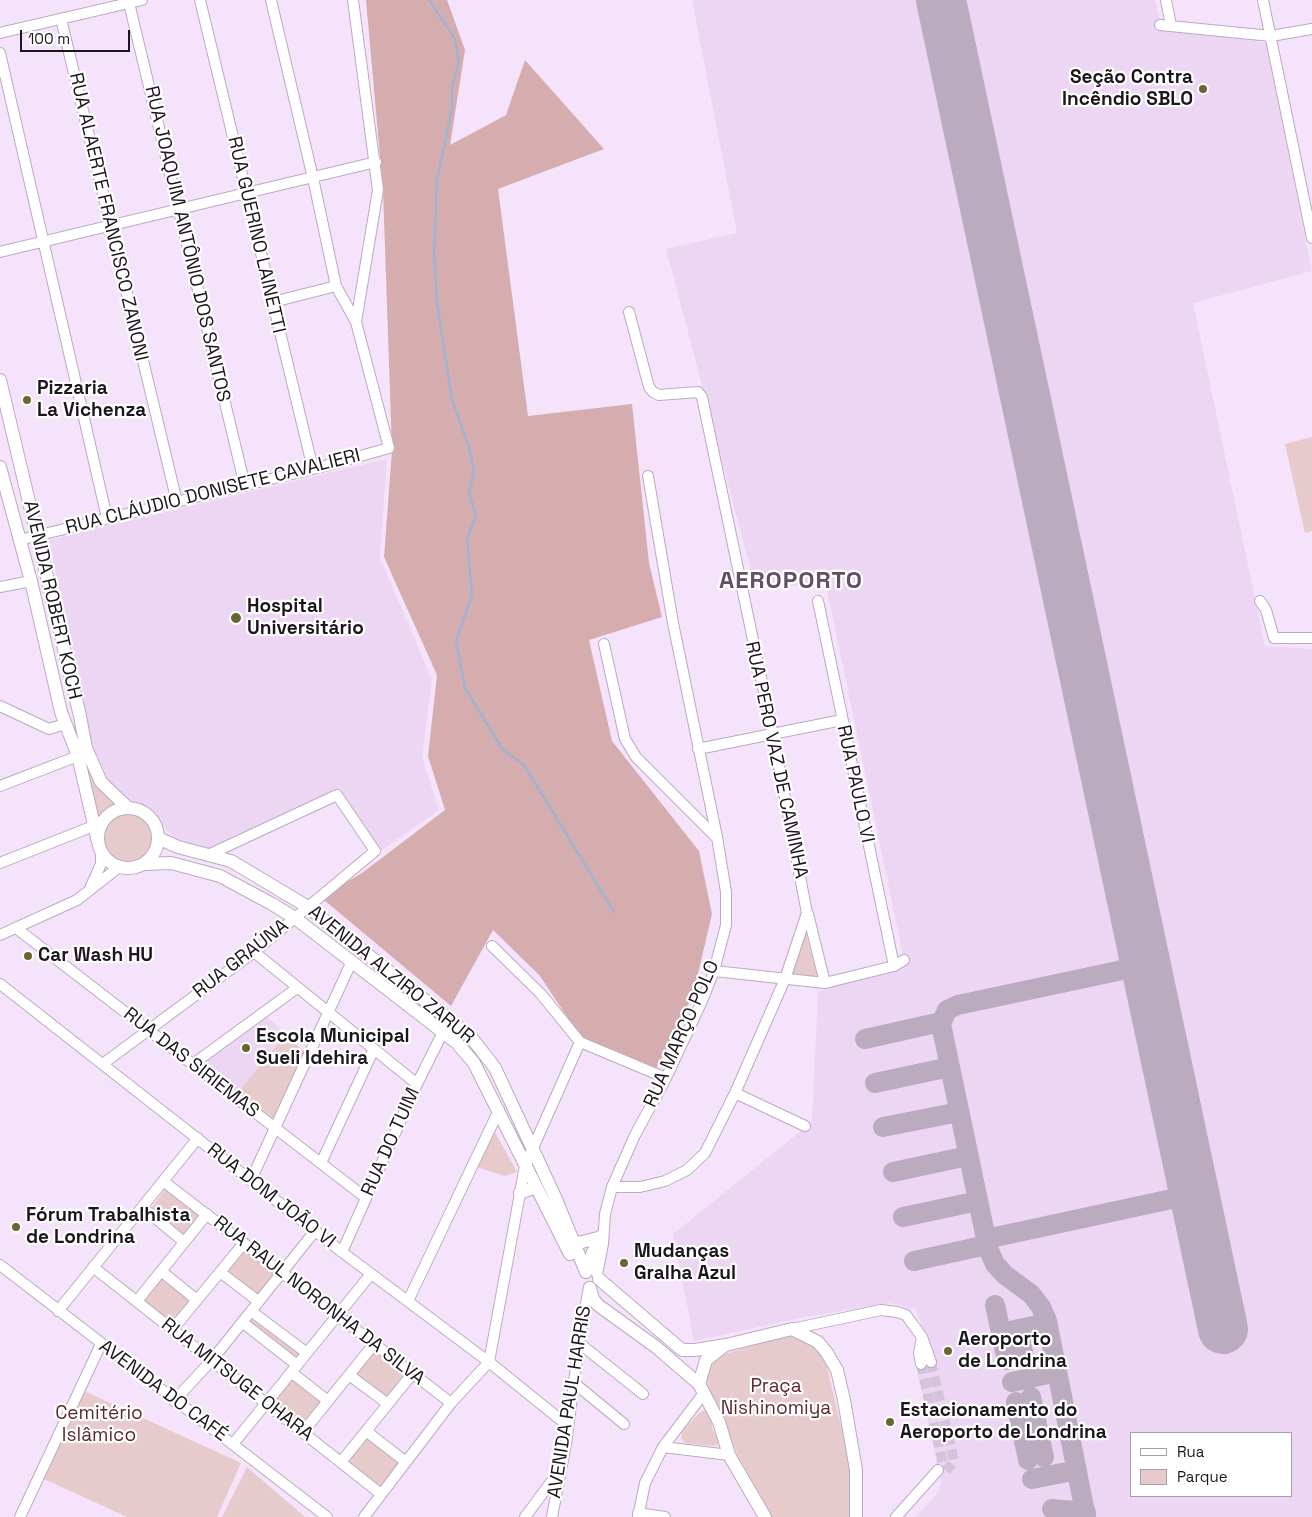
<!DOCTYPE html>
<meta charset="utf-8">
<style>
body{margin:0}
#map{position:relative;width:1312px;height:1517px;overflow:hidden;background:#f5e3fb;font-family:"Space Grotesk",sans-serif}
canvas{display:block}
.legend{position:absolute;left:1130px;top:1432px;width:162px;height:65px;box-sizing:border-box;background:#fff;border:1px solid #a4a1a5;margin:0;padding:6px 9px;list-style:none;font-size:15px;color:#1b151d}
.legend li{display:flex;align-items:center;gap:10px;height:25px}
.legend b{width:25px;border:1px solid #a4a1a5}
.scale{position:absolute;left:20px;top:30px;width:110px;height:22px;box-sizing:border-box;border:2px solid #1b151d;border-top:0;padding-left:6px;font-size:15px;line-height:18px;white-space:nowrap;color:#1b151d;-webkit-text-stroke:4px #fff;paint-order:stroke}
</style>
<div id="map">
<canvas width="1312" height="1517"></canvas>
<ul class="legend">
<li><b style="height:6px;background:#fff"></b>Rua</li>
<li><b style="height:14px;background:#e7cacb"></b>Parque</li>
</ul>
<div class="scale">100 m</div>
</div>
<script>
const ctx = document.querySelector('canvas').getContext('2d');
ctx.lineJoin = 'round';
function fillPath(path, color) { ctx.fillStyle = color; ctx.fill(path, 'evenodd'); }
const poly = rows => new Path2D(rows.map(r => 'M' + r).join(''));
function stroke(path, color, width, dash) { ctx.strokeStyle = color; ctx.lineWidth = width; ctx.lineCap = dash ? 'butt' : 'round'; ctx.setLineDash(dash || []); ctx.stroke(path); }
function drawText(font, color, halo, rows, align = 'center') {
  ctx.font = font + ' "Space Grotesk",sans-serif'; ctx.lineWidth = 4.5; ctx.setLineDash([]); ctx.textBaseline = 'middle'; ctx.strokeStyle = halo; ctx.fillStyle = color; for (const [text, x, y, turn = 0] of rows) {
    ctx.save(); ctx.translate(x, y); ctx.rotate((+turn || 0) * Math.PI / 180); ctx.textAlign = isNaN(turn) ? turn : align; if (halo) ctx.strokeText(text, 0, 0); ctx.fillText(text, 0, 0); ctx.restore();
  }
}
fillPath(poly([
 [692,0,1155,0,1161,25,1266,43,1312,271,1193,303,1265,646,1312,649,1312,1517,915,1517,936,1495,941,1484,916,1365,931,1362,920,1320,915,1309,889,1303,801,1318,694,1341,673,1234,812,1122,818,992,904,960,826,585,755,586,666,249,737,233],
 [1131,1433,1291,1433,1291,1496,1131,1496],
 [387,459,380,558,432,679,422,757,439,810,382,850,338,789,205,850,175,839,155,815,132,803,104,778,97,765,49,540],
 [265,1015,285,1033,237,1094,198,1064]
]), '#edd6f4');
fillPath(poly([
 [1312,437,1312,531,1305,533,1285,444],
 [78,725,118,804,104,813,99,820,73,726],
 '104 838a24 24 0 1 1 48 0a24 24 0 1 1-48 0Z',
 [806,933,818,978,788,978],
 [285,1035,305,1052,274,1119,238,1092],
 [495,1132,517,1172,505,1176,476,1167],
 [166,1188,202,1215,184,1237,150,1210],
 [245,1246,278,1272,257,1298,224,1272],
 [162,1275,193,1300,172,1325,141,1301],
 [252,1314,304,1354,297,1362,246,1322],
 [782,1336,799,1337,817,1350,826,1363,851,1468,851,1517,772,1517,736,1452,707,1383,709,1364,719,1356],
 [375,1348,407,1374,387,1400,354,1375],
 [292,1376,324,1401,302,1428,270,1402],
 [84,1391,241,1463,217,1517,127,1517,44,1479],
 [705,1410,712,1419,712,1428,719,1443,714,1446,685,1443,681,1438,682,1432,699,1413],
 [367,1436,401,1463,381,1490,346,1462],
 [247,1467,305,1517,222,1517]
]), '#e7cacb');
fillPath(poly([
 [366,0,447,0,465,50,450,145,506,115,525,60,604,149,498,189,528,416,632,404,649,563,662,617,589,640,612,741,699,851,712,914,693,995,656,1069,581,1038,540,976,493,930,451,1006,324,900,340,886,362,873,445,810,428,756,437,675,384,557,392,450,383,190]
]), '#d6adae');
stroke(poly([
 [429,0,455,39,459,62,452,86,452,109,437,179,434,254,437,303,452,400,469,447,474,471,469,493,476,516,467,539,472,595,456,641,465,688,503,750,524,765,614,912]
]), '#a0b3d1', 2.5);
stroke(poly([
 [865,1039,941,1022],
 [875,1083,950,1067],
 [883,1127,959,1112],
 [893,1172,968,1156],
 [903,1217,978,1201],
 [986,1239,1195,1194],
 [914,1261,987,1245],
 [995,1305,1007,1360],
 [1018,1329,1024,1357],
 [1001,1333,1047,1323],
 [1012,1382,1057,1372],
 [1031,1397,1044,1457],
 [1016,1402,1028,1460],
 [1032,1479,1077,1470],
 [1052,1509,1086,1512],
 [1086,1517,1047,1321,1041,1307,1031,1294,1005,1275,995,1264,988,1248,941,1024,947,1010,958,1005,1146,965]
]), '#baabbe', 20);
stroke(poly([
 [941,0,1223,1329]
]), '#baabbe', 50);
stroke(poly([
 [931,1362,954,1461,946,1471],
 [921,1364,943,1463,938,1470]
]), '#d4c4da', 10, [10, 5]);
const minor = poly([
 [200,0,313,469],
 [271,0,313,178,336,286,356,322],
 [1166,0,1171,26],
 [1263,0,1312,238],
 [129,3,245,486],
 [61,19,177,502],
 [1160,25,1271,36,1312,29],
 [0,33,142,0],
 [0,53,107,518],
 [0,252,376,162],
 [273,302,336,286],
 [19,540,321,467,389,448,356,322,378,190,353,0],
 [0,587,31,581],
 [818,601,894,966],
 [1260,601,1266,610,1274,638,1312,638],
 [604,644,625,739,636,757,716,837],
 [0,706,49,729,65,724],
 [698,749,842,720],
 [0,786,78,756],
 [0,863,96,825],
 [91,886,101,864,101,850],
 [808,914,825,983],
 [16,928,366,1198],
 [0,935,77,900,119,867],
 [492,946,541,994,580,1042,666,1078],
 [254,952,417,1084],
 [714,971,825,983,894,966,904,960],
 [0,984,342,1252,489,1362,567,1425],
 [104,1063,254,952,375,851,337,795,208,855],
 [193,1064,297,988],
 [735,1093,805,1126],
 [321,1163,374,1049],
 [251,1180,352,961],
 [163,1181,451,1403],
 [612,1187,640,1187,665,1181,687,1170,705,1153,735,1093,785,979,807,913,773,735,702,397,698,392,659,395,653,392,649,387,629,312],
 [142,1207,184,1242],
 [342,1252,417,1084,446,1026],
 [0,1265,327,1517],
 [93,1267,381,1494],
 [161,1271,197,1300],
 [588,1271,591,1254,602,1234],
 [220,1272,258,1301],
 [597,1274,603,1244,605,1214,612,1187,635,1135,666,1078,702,1001,714,971,726,925,726,892,717,837,673,623,648,476],
 [137,1301,207,1214],
 [408,1301,499,1110],
 [58,1311,198,1138],
 [251,1311,307,1353],
 [242,1322,297,1365],
 [173,1329,244,1243],
 [792,1329,881,1310,897,1312,906,1315,922,1337,919,1353,921,1364],
 [922,1337,931,1362],
 [579,1343,643,1394],
 [291,1372,328,1401],
 [349,1375,388,1404],
 [573,1382,624,1424],
 [174,1401,212,1360,315,1231],
 [366,1431,406,1462],
 [303,1432,374,1344],
 [233,1444,371,1274],
 [663,1447,729,1455],
 [341,1462,413,1373],
 [638,1513,665,1517],
 [20,1517,101,1344],
 [364,1517,451,1403,489,1362,525,1166,580,1042],
 [525,1517,557,1474],
 [552,1517,566,1444,579,1343,589,1287],
 [638,1517,645,1483,663,1447,704,1393],
 [896,1517,938,1470]
]);
const major = poly([
 [0,380,80,716,86,748,101,782,128,808],
 [0,467,31,581,61,712,78,756,98,842],
 '98 838a30 30 0 1 1 60 0a30 30 0 1 1-60 0Z',
 [158,838,178,847,231,861,308,907,471,1037,495,1068,555,1197,586,1272],
 [145,864,171,863,220,876,272,904,295,918,457,1043,474,1063,570,1254],
 [520,1193,536,1187],
 [574,1244,598,1238],
 [599,1279,682,1350,695,1350,726,1345,792,1329,818,1342,827,1353,837,1370,844,1400,856,1470,856,1517],
 [590,1288,593,1299,598,1305,656,1347,699,1384,719,1422,729,1455,765,1517],
 [699,1384,706,1360,724,1346]
]);
stroke(minor, '#bbaac0', 12);
stroke(major, '#bbaac0', 14);
stroke(minor, '#fff', 10);
stroke(major, '#fff', 12);
for (const [x, y, r, color] of [
 [1203,89,5,"#686531"],
 [27,400,5,"#686531"],
 [236,618,6,"#686531"],
 [28,956,5,"#686531"],
 [246,1048,5,"#686531"],
 [16,1227,5,"#686531"],
 [624,1263,5,"#686531"],
 [948,1351,5,"#686531"],
 [890,1422,5,"#686531"]
]) { const dot = new Path2D(); dot.arc(x, y, r, 0, 2 * Math.PI); ctx.fillStyle = color; ctx.fill(dot); stroke(dot, '#fff', 2); }
drawText('bold 19px', '#1b151d', '#fff', [
 ["Seção Contra",1193,78,"right"],
 ["Incêndio SBLO",1193,100,"right"],
 ["Pizzaria",37,389],
 ["La Vichenza",37,411],
 ["Hospital",247,607],
 ["Universitário",247,629],
 ["Car Wash HU",38,956],
 ["Escola Municipal",256,1037],
 ["Sueli Idehira",256,1059],
 ["Fórum Trabalhista",26,1216],
 ["de Londrina",26,1238],
 ["Mudanças",634,1252],
 ["Gralha Azul",634,1274],
 ["Aeroporto",958,1340],
 ["de Londrina",958,1362],
 ["Estacionamento do",900,1411],
 ["Aeroporto de Londrina",900,1433]
], 'left');
drawText('19px', '#1b151d', '#fff', [
 ["RUA ALAERTE FRANCISCO ZANONI",108,217,77],
 ["RUA GUERINO LAINETTI",256,235,77],
 ["RUA JOAQUIM ANTÔNIO DOS SANTOS",187,244,77],
 ["RUA CLÁUDIO DONISETE CAVALIERI",213,492,-14],
 ["AVENIDA ROBERT KOCH",52,600,77],
 ["RUA PERO VAZ DE CAMINHA",776,760,78],
 ["RUA PAULO VI",855,784,78],
 ["RUA GRAÚNA",241,959,-38],
 ["AVENIDA ALZIRO ZARUR",391,975,39],
 ["RUA MARÇO POLO",682,1034,-66],
 ["RUA DAS SIRIEMAS",191,1063,38],
 ["RUA DO TUIM",391,1142,-66],
 ["RUA DOM JOÃO VI",271,1196,38],
 ["RUA RAUL NORONHA DA SILVA",319,1301,38],
 ["RUA MITSUGE OHARA",237,1380,38],
 ["AVENIDA DO CAFÉ",163,1391,37],
 ["AVENIDA PAUL HARRIS",570,1402,-81]
]);
drawText('19px', '#5e292e', '#fff', [
 ["Praça",776,1387],
 ["Nishinomiya",776,1409],
 ["Cemitério",99,1414],
 ["Islâmico",99,1436]
]);
ctx.letterSpacing = '1px';
drawText('bold 24px', '#605165', '#fff', [
 ["AEROPORTO",791,581]
]);
ctx.letterSpacing = '0px';
</script>
